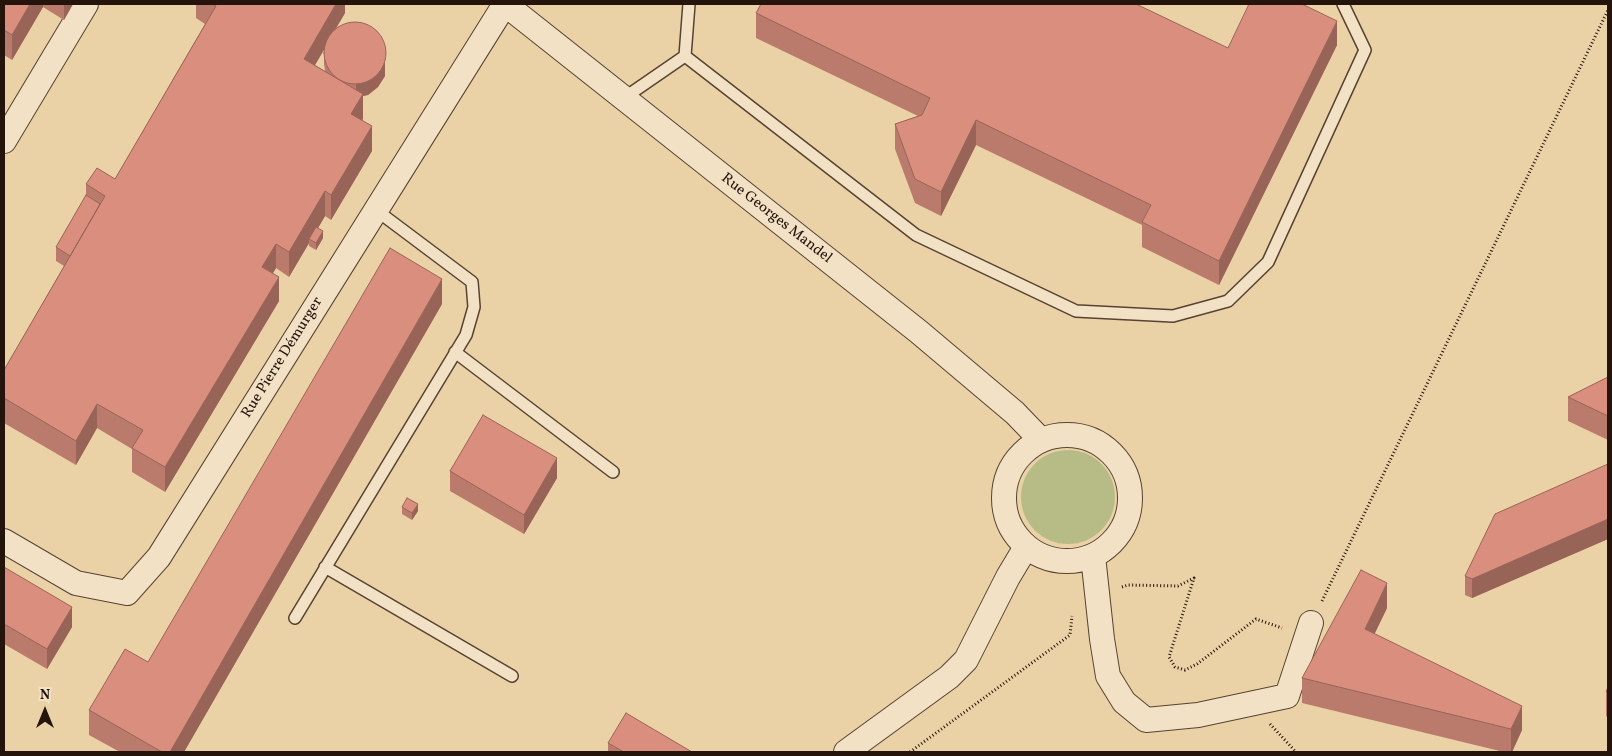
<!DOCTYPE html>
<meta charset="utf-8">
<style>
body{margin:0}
#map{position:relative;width:1612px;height:756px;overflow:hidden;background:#ebd1a6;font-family:Vollkorn,serif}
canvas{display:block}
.frame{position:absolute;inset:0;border:5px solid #24140b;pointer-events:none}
.north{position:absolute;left:20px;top:686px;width:50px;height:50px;-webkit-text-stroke:4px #f2e1c5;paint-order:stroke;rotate:0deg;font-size:14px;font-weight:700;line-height:20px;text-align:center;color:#24140b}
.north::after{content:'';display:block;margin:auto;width:18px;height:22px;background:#24140b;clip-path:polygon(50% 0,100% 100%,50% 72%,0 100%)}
</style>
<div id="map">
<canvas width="1612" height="756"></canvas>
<div class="frame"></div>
<div class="north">N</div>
</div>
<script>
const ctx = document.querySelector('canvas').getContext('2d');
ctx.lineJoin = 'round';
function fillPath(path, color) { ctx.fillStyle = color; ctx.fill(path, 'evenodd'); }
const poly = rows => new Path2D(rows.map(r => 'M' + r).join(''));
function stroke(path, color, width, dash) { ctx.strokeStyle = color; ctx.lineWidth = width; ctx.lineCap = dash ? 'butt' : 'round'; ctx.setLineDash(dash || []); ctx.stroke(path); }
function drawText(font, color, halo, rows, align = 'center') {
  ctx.font = font + ' Vollkorn,serif'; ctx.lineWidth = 4.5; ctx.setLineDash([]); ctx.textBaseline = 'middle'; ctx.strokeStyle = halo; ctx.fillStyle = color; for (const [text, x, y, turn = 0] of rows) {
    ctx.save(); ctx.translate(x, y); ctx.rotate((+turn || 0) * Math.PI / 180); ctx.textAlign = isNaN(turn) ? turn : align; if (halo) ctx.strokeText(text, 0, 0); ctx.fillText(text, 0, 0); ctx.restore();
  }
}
fillPath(poly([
 '1021 497a47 47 0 1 1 94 0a47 47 0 1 1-94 0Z'
]), '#b7bc87');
const service = poly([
 [685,56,916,235,1076,311,1173,316,1228,301,1268,262,1365,50,1343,4],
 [685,56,689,4],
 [624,98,685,56],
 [455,352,613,472],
 [325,567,512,676],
 [295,618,466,335,474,307,472,282,376,210]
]);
const minor = poly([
 [505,4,919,332,1015,413,1041,440],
 [4,141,86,4],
 '1004 498a63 63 0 1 1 126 0a63 63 0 1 1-126 0Z',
 [4,541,76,583,127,593,159,557,505,4],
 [1093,556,1102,639,1108,676,1124,702,1146,720,1198,715,1287,696,1311,623],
 [846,752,949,677,966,660,1008,577,1026,547]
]);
stroke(service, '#564332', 14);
stroke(minor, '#564332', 26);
stroke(poly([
 [1122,587,1128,585,1178,586,1194,578,1169,657,1175,667,1185,670,1197,664,1256,619,1282,628],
 [1322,601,1608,10],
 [1270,724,1296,752],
 [910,752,1070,635,1072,616]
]), '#24140b', 3, [1, 2.5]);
stroke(service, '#f2e1c5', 11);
stroke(minor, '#f2e1c5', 24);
fillPath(poly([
 [4,4,73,4,64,20,43,7,12,60,4,55],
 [196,4,345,4,345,13,335,29,385,76,378,87,368,95,363,96,363,119,362,120,372,151,331,220,325,216,318,228,323,238,316,250,309,246,309,243,289,277,276,268,273,273,279,301,165,492,132,472,132,449,97,428,76,465,4,423,4,370,64,266,56,261,56,247,86,195,86,184,115,179,205,24,196,18],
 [324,50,324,64,325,71,315,65],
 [756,13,1228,48,1337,45,1219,285,1142,247,1142,225,976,145,941,216,915,203,895,149,895,124,918,116,756,38],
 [442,304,184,752,120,752,89,735,89,710,148,662],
 [1608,377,1608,440,1568,421,1568,397],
 [1608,464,1608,539,1472,598,1465,595,1465,576],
 [450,471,557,478,524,534,450,491],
 [402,507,418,511,412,520,402,514],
 [4,567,72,627,47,669,4,644],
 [1387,608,1374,634,1522,730,1512,752,1504,752,1302,703,1302,678],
 [1608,687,1608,718,1606,716,1606,692],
 [608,743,692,752,608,752]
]), '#bb7b6c');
fillPath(poly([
 [30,4,43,4,43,7,12,60,12,35],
 [64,4,73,4,64,20],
 [336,4,345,4,345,13,304,84,304,59],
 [1337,21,1337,45,1219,285,1219,261],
 [385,62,385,76,378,87,368,95,363,96,363,119,351,138,351,114,356,98,356,84],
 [976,120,976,145,941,216,941,192],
 [372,126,372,151,331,220,331,195],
 [325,191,325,216,311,240,309,239,309,243,289,277,289,252],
 [323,231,323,238,316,250,316,243],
 [276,244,276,268,262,291,262,267],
 [279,277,279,301,165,492,165,467],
 [442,279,442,304,184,752,170,752],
 [97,404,97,428,76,465,76,441],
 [557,458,557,478,524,534,524,515],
 [418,504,418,511,412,520,412,513],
 [1608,519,1608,539,1472,598,1472,579],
 [1387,583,1387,608,1365,654,1365,629],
 [72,607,72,627,47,669,47,649],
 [1522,706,1522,730,1512,752,1511,752,1511,729]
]), '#996458');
const building = poly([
 [4,4,30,4,12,35,4,30,4,4],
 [211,4,336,4,304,59,363,94,351,114,372,126,331,195,325,191,289,252,276,244,262,267,279,277,165,467,132,448,143,430,97,404,76,441,4,398,4,370,105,196,86,184,97,168,115,179,216,6,211,4],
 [761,4,1136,4,1228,48,1249,4,1302,4,1337,21,1219,261,1142,222,1151,205,976,120,941,192,915,179,895,124,922,115,930,98,756,13,761,4],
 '324 53a31 31 0 1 1 62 0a31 31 0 1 1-62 0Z',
 [86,195,100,204,70,256,56,247,86,195],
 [316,227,323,231,316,243,309,239,316,227],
 [390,248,442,279,170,752,162,752,89,710,125,649,148,662,390,248],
 [1608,377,1608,416,1568,397,1608,377],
 [483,415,557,458,524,515,450,471,483,415],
 [1608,464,1608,519,1472,579,1465,576,1495,514,1608,464],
 [407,498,418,504,412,513,402,507,407,498],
 [4,567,72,607,47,649,4,624,4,567],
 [1361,570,1387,583,1365,629,1522,706,1511,729,1302,678,1361,570],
 [1608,687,1608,693,1606,692,1608,687],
 [626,713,692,752,624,752,608,743,626,713]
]);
fillPath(building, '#da8f7e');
stroke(building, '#996458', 1);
drawText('15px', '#24140b', '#f2e1c5', [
 ["Rue Georges Mandel",776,219,38],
 ["Rue Pierre Démurger",283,358,-58]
]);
</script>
